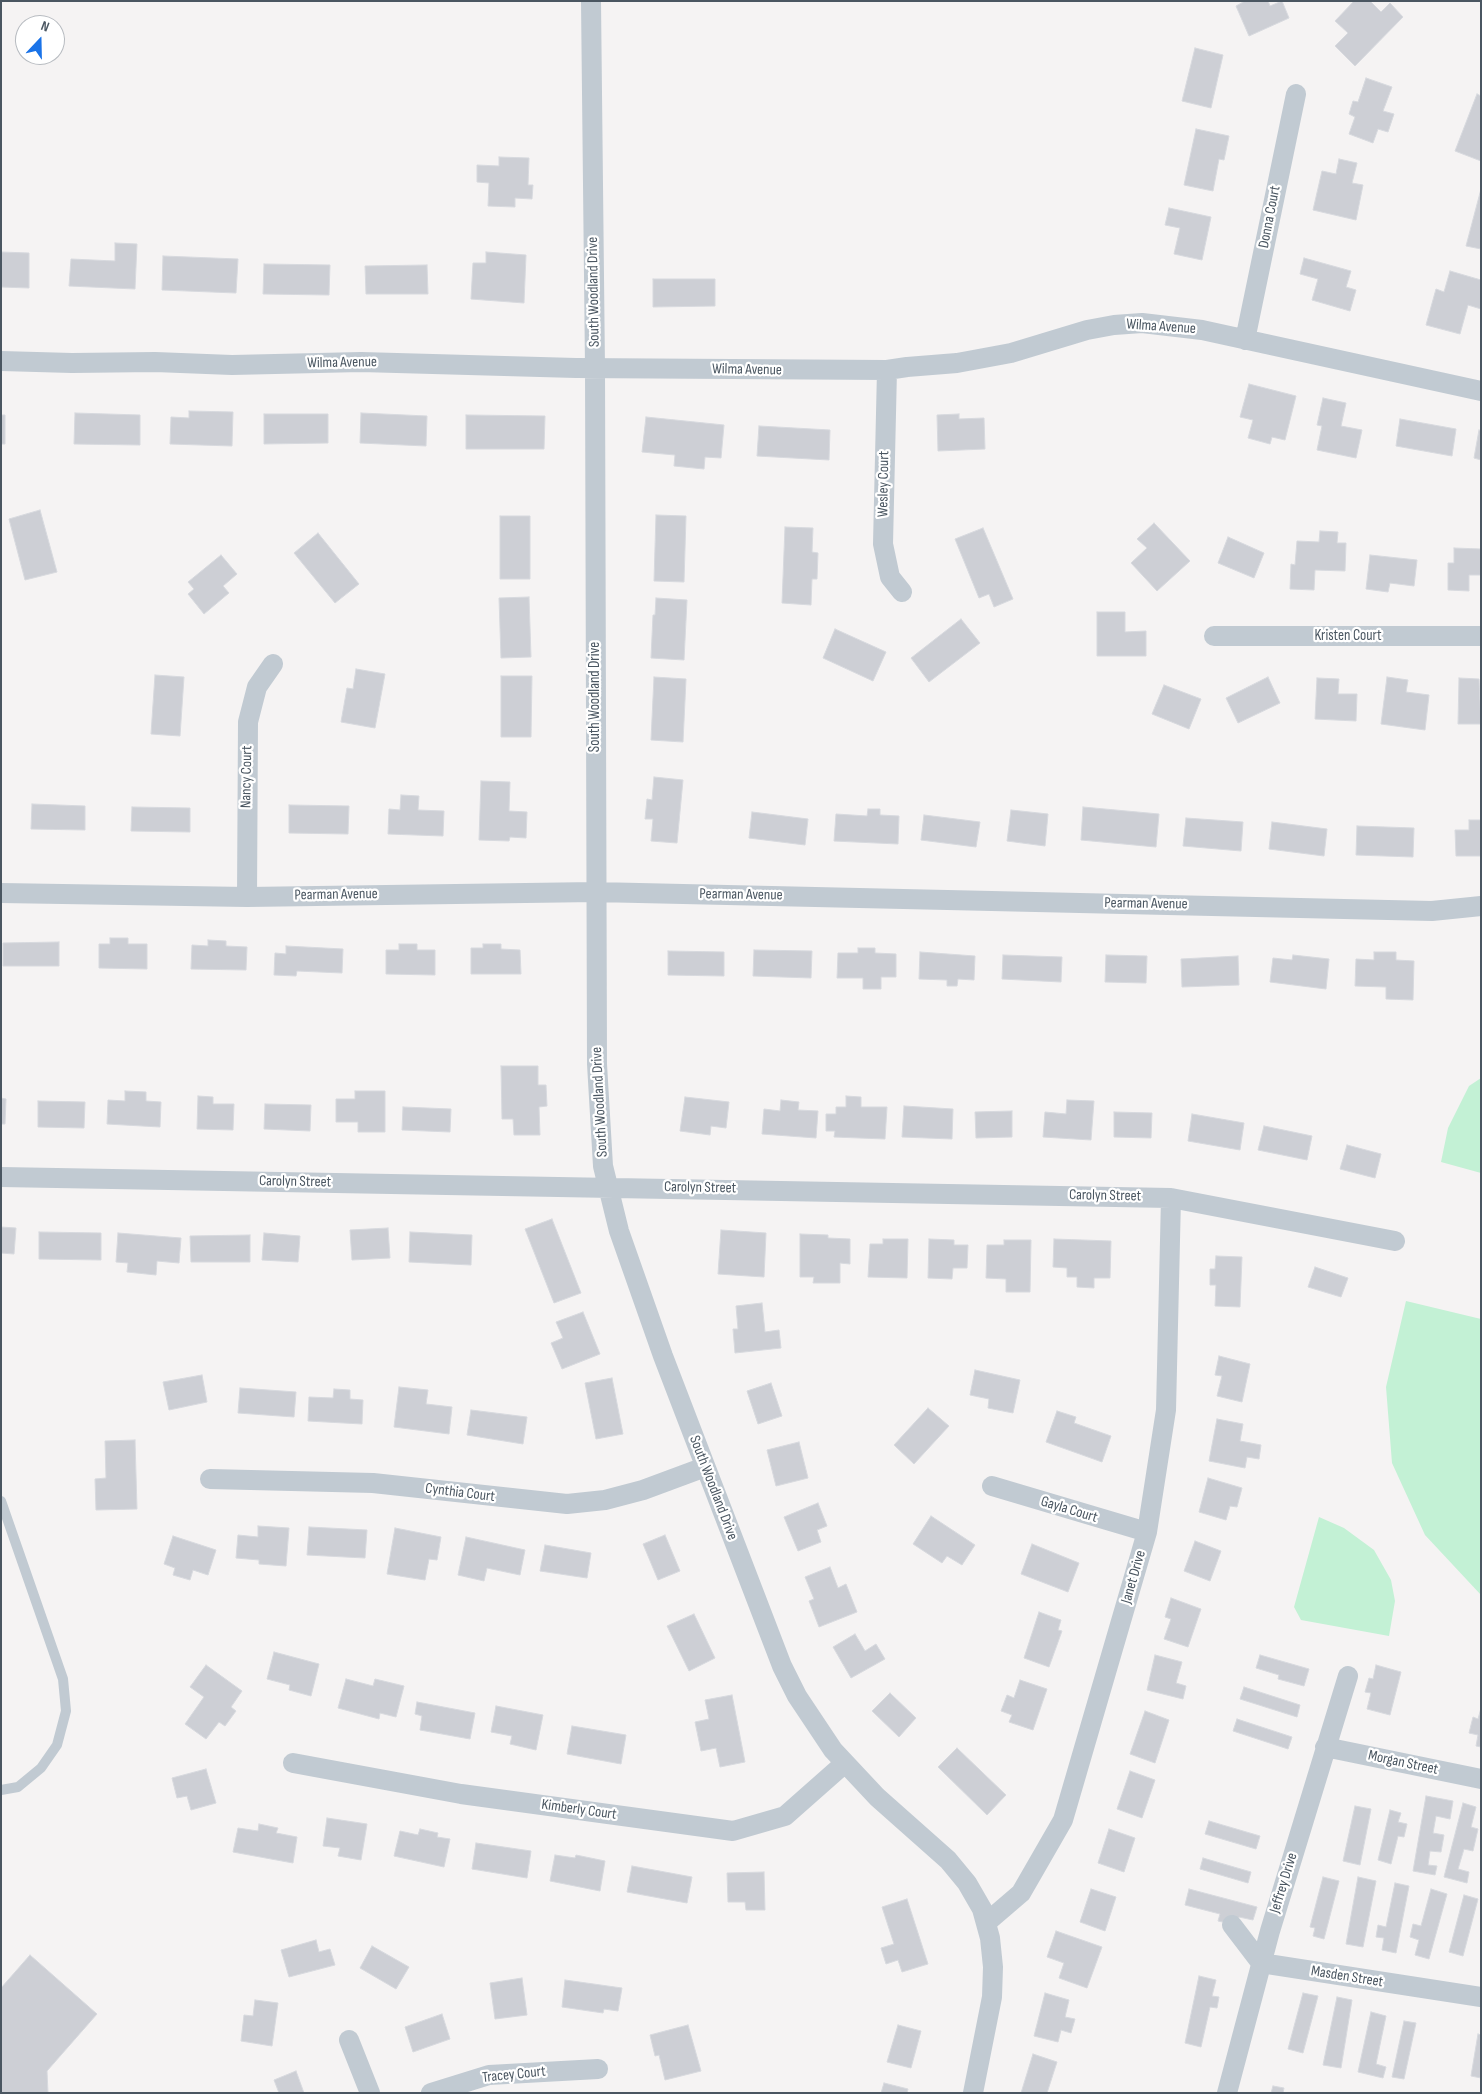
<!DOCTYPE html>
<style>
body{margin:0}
#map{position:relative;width:1482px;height:2094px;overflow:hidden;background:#f5f3f3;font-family:"Sofia Sans Condensed",sans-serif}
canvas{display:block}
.frame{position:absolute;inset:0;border:2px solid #4a5661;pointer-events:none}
.north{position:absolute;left:15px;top:15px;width:50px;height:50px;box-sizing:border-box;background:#fff;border:1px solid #b7bbc0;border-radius:50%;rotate:21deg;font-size:14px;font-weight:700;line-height:20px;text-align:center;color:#4a5661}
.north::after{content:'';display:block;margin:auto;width:18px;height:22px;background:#1a73e8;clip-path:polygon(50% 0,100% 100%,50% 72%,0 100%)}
</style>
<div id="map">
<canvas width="1482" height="2094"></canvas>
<div class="frame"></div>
<div class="north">N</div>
</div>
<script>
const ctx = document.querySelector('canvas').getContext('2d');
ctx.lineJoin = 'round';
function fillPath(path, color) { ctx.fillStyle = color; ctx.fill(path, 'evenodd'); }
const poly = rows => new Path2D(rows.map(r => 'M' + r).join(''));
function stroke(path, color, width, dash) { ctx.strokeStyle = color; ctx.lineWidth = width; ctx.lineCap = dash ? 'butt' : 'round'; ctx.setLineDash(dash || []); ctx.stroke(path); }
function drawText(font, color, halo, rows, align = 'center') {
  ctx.font = font + ' "Sofia Sans Condensed",sans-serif'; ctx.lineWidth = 4.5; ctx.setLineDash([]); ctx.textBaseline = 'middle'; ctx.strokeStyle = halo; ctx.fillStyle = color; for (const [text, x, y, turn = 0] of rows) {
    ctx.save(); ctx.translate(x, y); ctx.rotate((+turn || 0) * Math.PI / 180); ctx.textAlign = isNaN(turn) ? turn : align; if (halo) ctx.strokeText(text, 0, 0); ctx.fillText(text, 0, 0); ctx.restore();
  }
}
fillPath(poly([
 [1481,1078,1481,1173,1441,1162,1448,1128,1469,1086],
 [1406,1301,1481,1319,1481,1595,1425,1535,1392,1463,1386,1387],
 [1319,1517,1344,1528,1374,1550,1391,1580,1395,1601,1389,1636,1301,1620,1294,1607]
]), '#c3f1d5');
const building = poly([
 [1268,1,1270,6,1282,1,1289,18,1249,36,1236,6,1245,1,1268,1],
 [1354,1,1370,1,1381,12,1390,3,1403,17,1355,66,1335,46,1348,33,1335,21,1354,1],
 [1195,48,1223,55,1211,108,1182,101,1195,48],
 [1366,78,1392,87,1383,111,1394,114,1388,132,1378,129,1373,143,1349,134,1355,117,1349,114,1353,101,1358,102,1366,78],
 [1477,94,1481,96,1481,161,1455,151,1477,94],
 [1196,129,1229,136,1224,160,1219,159,1213,191,1184,185,1196,129],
 [499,157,529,158,528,185,533,185,532,199,515,198,515,207,488,206,489,183,477,182,477,165,499,166,499,157],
 [1339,159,1357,163,1352,183,1363,185,1356,220,1313,210,1322,171,1336,174,1339,159],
 [1481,189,1481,249,1466,246,1481,189],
 [1169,208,1211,217,1202,260,1174,254,1180,228,1165,225,1169,208],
 [115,243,137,244,135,289,69,286,71,259,115,261,115,243],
 [1,252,29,253,29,288,1,287,1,252],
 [486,252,526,255,524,303,471,299,473,263,486,263,486,252],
 [163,256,238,259,236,293,162,290,163,256],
 [1304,258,1351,271,1346,287,1356,290,1350,311,1312,300,1318,279,1300,274,1304,258],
 [264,264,330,265,329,295,263,294,264,264],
 [427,265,428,294,366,294,365,266,427,265],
 [1450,271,1481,280,1481,309,1468,305,1460,334,1426,325,1436,289,1444,292,1450,271],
 [653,279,715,279,715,306,653,307,653,279],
 [1249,384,1296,396,1285,440,1272,437,1270,444,1248,438,1253,420,1240,417,1249,384],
 [1323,398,1346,403,1341,426,1362,430,1356,458,1317,450,1322,426,1317,425,1323,398],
 [189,411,233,412,232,446,170,444,171,417,189,418,189,411],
 [75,413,140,415,140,445,74,444,75,413],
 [361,413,427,416,426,446,360,443,361,413],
 [264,414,328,414,328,443,264,444,264,414],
 [959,414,959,419,984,418,985,449,938,451,937,415,959,414],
 [1,415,5,415,5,444,1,444,1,415],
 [466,415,545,416,544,449,466,449,466,415],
 [646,417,724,425,721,458,705,457,704,469,674,466,675,455,642,452,646,417],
 [1400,419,1456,429,1452,456,1396,446,1400,419],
 [759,426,830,430,829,460,757,456,759,426],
 [1479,430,1481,431,1481,460,1474,458,1479,430],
 [40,510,57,572,25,580,9,519,40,510],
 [656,515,686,516,684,582,654,581,656,515],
 [500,516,530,516,530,579,500,579,500,516],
 [1154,523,1190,561,1157,591,1131,563,1147,548,1137,539,1154,523],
 [785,527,813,528,812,552,818,553,817,579,812,579,811,605,782,603,785,527],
 [983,528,1013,599,994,607,989,594,979,598,955,539,983,528],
 [1320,531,1338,532,1337,543,1346,543,1345,571,1315,570,1314,590,1290,589,1291,564,1295,565,1297,541,1319,542,1320,531],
 [318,533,359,584,335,603,294,553,318,533],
 [1228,537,1264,553,1254,578,1218,563,1228,537],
 [1454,548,1481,549,1481,575,1469,575,1469,591,1448,590,1448,563,1454,563,1454,548],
 [221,555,237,574,223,586,229,593,204,614,188,594,194,589,188,582,221,555],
 [1370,555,1417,560,1414,586,1390,583,1388,592,1366,589,1370,555],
 [529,597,531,657,501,658,499,598,529,597],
 [656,598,687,600,684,660,651,658,653,615,655,615,656,598],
 [1097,612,1125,612,1125,632,1146,631,1146,656,1097,656,1097,612],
 [961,619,980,643,929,682,911,658,961,619],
 [835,629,886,652,873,681,823,658,835,629],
 [356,669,385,674,375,728,341,722,347,688,353,689,356,669],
 [155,675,184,677,180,736,151,734,155,675],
 [501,676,532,676,531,737,501,737,501,676],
 [654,677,686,679,683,742,651,740,654,677],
 [1268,677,1280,703,1238,723,1226,698,1268,677],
 [1387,677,1408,680,1406,692,1429,695,1425,730,1381,724,1387,677],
 [1317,678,1339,679,1338,694,1357,694,1356,721,1315,719,1317,678],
 [1459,678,1479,679,1481,724,1458,724,1459,678],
 [1164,685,1201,699,1189,729,1152,714,1164,685],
 [654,777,683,780,677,843,651,841,653,819,645,819,647,799,652,800,654,777],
 [481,781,510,782,509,811,527,812,526,838,510,837,509,841,479,840,481,781],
 [401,795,419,796,418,810,444,811,443,836,388,834,389,809,400,810,401,795],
 [32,804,85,806,85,830,31,829,32,804],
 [289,805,349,806,348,834,289,833,289,805],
 [132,807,190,808,190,832,131,831,132,807],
 [1083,807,1159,814,1156,847,1081,840,1083,807],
 [868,809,880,809,880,815,899,816,898,844,834,841,836,814,867,816,868,809],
 [1011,810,1048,814,1045,846,1007,841,1011,810],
 [752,812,808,819,805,845,749,838,752,812],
 [924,815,980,822,976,847,921,840,924,815],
 [1186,818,1243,822,1241,851,1183,846,1186,818],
 [1469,820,1481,820,1481,856,1456,856,1455,830,1469,830,1469,820],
 [1272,822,1327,829,1324,856,1269,849,1272,822],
 [1357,826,1414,828,1413,857,1356,855,1357,826],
 [110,938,128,938,128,944,147,944,147,969,99,968,99,944,110,944,110,938],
 [208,940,226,941,226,946,247,947,246,970,191,969,192,945,208,946,208,940],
 [59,942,59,966,3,966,3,943,59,942],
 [399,944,417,944,417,950,435,950,435,975,386,974,386,950,399,950,399,944],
 [483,944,501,944,501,949,520,950,521,974,471,974,471,948,483,948,483,944],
 [286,946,343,949,342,973,297,971,296,976,274,975,275,953,286,954,286,946],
 [858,948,875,948,875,953,896,954,896,977,881,977,881,989,863,989,863,978,837,978,838,953,858,953,858,948],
 [754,950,812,951,811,978,753,976,754,950],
 [668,951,724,952,724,976,668,975,668,951],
 [920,952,975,956,974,980,958,979,957,986,947,986,947,980,919,979,920,952],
 [1374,952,1396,952,1396,960,1414,961,1413,1000,1386,999,1386,987,1355,986,1356,959,1374,960,1374,952],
 [1003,955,1062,957,1061,982,1002,979,1003,955],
 [1106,955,1147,956,1146,983,1105,982,1106,955],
 [1293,955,1329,959,1326,989,1270,982,1273,958,1292,960,1293,955],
 [1238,956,1239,985,1182,987,1181,959,1238,956],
 [501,1066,538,1066,538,1085,546,1085,547,1106,539,1107,540,1135,514,1135,513,1119,502,1119,501,1066],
 [125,1091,146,1092,146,1101,161,1102,160,1127,107,1124,108,1100,125,1101,125,1091],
 [355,1091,385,1091,385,1132,358,1132,358,1122,336,1122,336,1099,355,1099,355,1091],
 [198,1096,213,1097,213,1104,234,1104,233,1130,197,1129,198,1096],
 [846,1096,861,1097,861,1107,887,1107,885,1139,834,1137,835,1131,826,1131,826,1114,836,1114,836,1107,846,1107,846,1096],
 [685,1097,729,1102,726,1128,711,1126,710,1135,680,1131,685,1097],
 [1,1098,6,1099,5,1124,1,1124,1,1098],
 [781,1100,799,1102,798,1110,818,1111,816,1138,762,1134,764,1109,780,1111,781,1100],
 [1067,1100,1094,1101,1091,1140,1043,1137,1045,1112,1066,1114,1067,1100],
 [38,1101,85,1102,84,1128,38,1127,38,1101],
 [265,1104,311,1105,310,1131,264,1129,265,1104],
 [904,1106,953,1109,952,1139,902,1137,904,1106],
 [403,1107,451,1109,450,1132,402,1130,403,1107],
 [1012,1111,1012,1137,976,1138,975,1112,1012,1111],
 [1114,1112,1152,1113,1151,1138,1114,1137,1114,1112],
 [1192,1114,1244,1123,1240,1150,1188,1141,1192,1114],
 [1264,1126,1312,1136,1307,1160,1258,1150,1264,1126],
 [1347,1145,1381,1154,1375,1178,1340,1169,1347,1145],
 [552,1219,581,1293,554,1303,525,1229,552,1219],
 [1,1227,16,1228,14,1254,1,1253,1,1227],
 [388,1228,390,1258,352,1260,350,1230,388,1228],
 [721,1230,766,1233,764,1277,718,1274,721,1230],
 [39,1232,101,1233,101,1260,39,1259,39,1232],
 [410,1232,472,1235,471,1265,409,1262,410,1232],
 [118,1233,181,1238,179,1263,157,1261,156,1275,127,1272,128,1263,116,1262,118,1233],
 [264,1233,300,1236,298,1262,262,1260,264,1233],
 [800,1234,828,1235,828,1238,850,1239,850,1264,840,1263,840,1283,813,1283,814,1277,800,1277,800,1234],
 [250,1235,250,1262,191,1262,190,1236,250,1235],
 [883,1239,908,1239,907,1278,868,1277,870,1244,883,1244,883,1239],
 [929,1239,954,1240,954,1245,968,1245,967,1268,953,1268,952,1279,928,1278,929,1239],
 [1054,1239,1111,1241,1110,1278,1094,1278,1094,1288,1077,1287,1077,1277,1067,1277,1067,1268,1053,1267,1054,1239],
 [1004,1240,1031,1240,1030,1292,1006,1292,1006,1279,986,1278,987,1245,1004,1245,1004,1240],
 [1216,1256,1242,1257,1240,1307,1215,1306,1216,1285,1210,1285,1210,1269,1215,1269,1216,1256],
 [1315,1267,1348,1278,1341,1297,1308,1287,1315,1267],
 [762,1303,765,1332,779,1330,781,1348,735,1353,733,1329,738,1329,736,1306,762,1303],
 [583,1312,600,1354,562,1369,551,1343,563,1338,556,1322,583,1312],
 [1219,1356,1250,1364,1242,1402,1217,1396,1222,1376,1215,1375,1219,1356],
 [975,1370,1020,1380,1013,1413,988,1408,989,1399,970,1395,975,1370],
 [202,1375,207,1402,169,1410,163,1382,202,1375],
 [612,1378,623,1434,596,1439,585,1383,612,1378],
 [771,1383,782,1416,758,1424,747,1391,771,1383],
 [399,1387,428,1390,426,1404,452,1407,449,1434,394,1427,399,1387],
 [240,1388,296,1392,294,1417,238,1413,240,1388],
 [334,1389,350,1390,350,1399,363,1400,362,1424,308,1421,309,1397,333,1398,334,1389],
 [928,1408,949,1426,914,1464,894,1445,928,1408],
 [471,1410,527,1417,523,1444,467,1435,471,1410],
 [1057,1411,1076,1417,1074,1423,1111,1436,1102,1462,1046,1442,1057,1411],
 [1217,1419,1243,1424,1240,1441,1261,1445,1259,1459,1247,1457,1245,1468,1209,1461,1217,1419],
 [135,1440,137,1509,96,1510,95,1479,106,1478,105,1441,135,1440],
 [799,1442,808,1478,776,1486,767,1450,799,1442],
 [1208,1478,1242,1488,1237,1507,1230,1506,1226,1520,1199,1512,1208,1478],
 [818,1503,827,1526,817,1530,821,1542,798,1551,784,1517,818,1503],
 [931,1516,975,1545,962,1565,947,1556,942,1563,913,1544,931,1516],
 [258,1526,289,1528,286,1566,259,1564,259,1560,236,1558,238,1535,258,1537,258,1526],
 [309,1527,367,1530,365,1558,307,1555,309,1527],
 [395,1528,441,1537,437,1560,429,1559,425,1580,387,1574,395,1528],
 [665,1535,680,1571,658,1580,643,1544,665,1535],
 [173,1536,216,1550,208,1575,193,1570,190,1580,173,1575,175,1568,164,1564,173,1536],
 [466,1537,525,1550,520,1575,487,1568,484,1581,458,1575,466,1537],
 [1195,1541,1221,1551,1210,1581,1184,1571,1195,1541],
 [1032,1544,1079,1563,1068,1592,1021,1574,1032,1544],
 [545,1545,591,1553,587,1578,540,1571,545,1545],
 [830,1567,838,1588,846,1584,857,1612,819,1627,809,1601,814,1599,805,1577,830,1567],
 [1171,1598,1201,1609,1188,1647,1164,1639,1171,1619,1165,1617,1171,1598],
 [1039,1612,1061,1620,1058,1630,1062,1631,1049,1667,1024,1658,1039,1612],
 [694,1614,715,1658,689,1671,667,1626,694,1614],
 [855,1634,865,1651,876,1644,885,1659,851,1678,833,1647,855,1634],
 [274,1652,319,1664,311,1696,289,1690,290,1685,267,1679,274,1652],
 [1155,1655,1182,1662,1176,1683,1186,1686,1183,1699,1147,1690,1155,1655],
 [1260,1655,1309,1669,1304,1686,1278,1679,1279,1675,1256,1668,1260,1655],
 [206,1665,242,1691,231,1707,236,1711,225,1726,219,1722,206,1739,185,1724,204,1697,190,1687,206,1665],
 [1376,1665,1401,1672,1390,1715,1367,1709,1371,1693,1365,1692,1369,1678,1373,1679,1376,1665],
 [346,1679,373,1686,375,1679,404,1686,396,1717,380,1713,379,1719,338,1708,346,1679],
 [1020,1680,1047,1689,1033,1730,1009,1722,1012,1715,1001,1711,1007,1695,1014,1698,1020,1680],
 [1244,1687,1300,1705,1297,1717,1240,1699,1244,1687],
 [890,1693,916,1718,899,1737,872,1711,890,1693],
 [732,1695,745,1762,720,1767,716,1748,701,1751,695,1722,709,1719,705,1700,732,1695],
 [417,1702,475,1713,470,1739,420,1730,422,1716,415,1714,417,1702],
 [496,1706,543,1715,536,1750,510,1744,512,1736,491,1732,496,1706],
 [1481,1708,1481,1747,1476,1746,1478,1735,1469,1733,1473,1717,1478,1719,1481,1708],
 [1145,1711,1169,1720,1155,1763,1130,1754,1145,1711],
 [1237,1719,1292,1737,1288,1749,1233,1731,1237,1719],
 [572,1726,626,1735,621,1764,567,1754,572,1726],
 [957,1748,1006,1795,987,1815,938,1767,957,1748],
 [206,1769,216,1803,191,1810,187,1796,177,1798,172,1778,206,1769],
 [1130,1771,1155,1780,1142,1818,1117,1809,1130,1771],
 [1426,1796,1453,1801,1450,1819,1436,1816,1433,1833,1444,1835,1441,1852,1430,1851,1428,1865,1437,1866,1435,1875,1413,1871,1426,1796],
 [1463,1803,1476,1807,1471,1827,1478,1829,1473,1851,1464,1849,1458,1869,1469,1872,1467,1883,1444,1877,1463,1803],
 [1355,1806,1371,1809,1360,1865,1343,1861,1355,1806],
 [1390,1810,1401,1813,1398,1822,1407,1824,1404,1837,1398,1836,1391,1864,1378,1860,1390,1810],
 [327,1818,367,1824,361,1860,338,1856,340,1848,323,1846,327,1818],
 [1209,1821,1260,1836,1256,1849,1205,1834,1209,1821],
 [259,1824,278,1828,276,1833,297,1837,293,1863,233,1852,238,1828,258,1831,259,1824],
 [420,1829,438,1833,437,1837,450,1839,444,1867,394,1856,400,1831,418,1835,420,1829],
 [1109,1829,1135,1838,1124,1872,1098,1863,1109,1829],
 [476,1843,531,1851,527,1878,472,1869,476,1843],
 [555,1855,575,1858,576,1855,605,1861,600,1891,550,1881,555,1855],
 [1203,1858,1251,1872,1248,1883,1200,1869,1203,1858],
 [632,1866,692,1877,687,1903,627,1892,632,1866],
 [764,1872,765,1910,746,1910,745,1902,728,1902,727,1873,764,1872],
 [1323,1877,1339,1881,1324,1939,1313,1936,1315,1928,1310,1927,1323,1877],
 [1358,1877,1376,1881,1363,1947,1346,1944,1358,1877],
 [1395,1883,1409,1886,1396,1953,1382,1950,1384,1938,1376,1937,1378,1925,1386,1927,1395,1883],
 [1091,1889,1116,1897,1105,1931,1080,1922,1091,1889],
 [1189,1889,1257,1907,1253,1920,1239,1917,1236,1925,1218,1921,1220,1914,1185,1905,1189,1889],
 [1431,1889,1447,1894,1429,1959,1415,1955,1419,1940,1410,1937,1413,1924,1421,1926,1431,1889],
 [1464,1895,1478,1899,1463,1956,1449,1952,1464,1895],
 [907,1899,928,1964,902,1972,898,1960,886,1964,881,1948,894,1944,882,1907,907,1899],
 [1056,1931,1102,1947,1087,1988,1059,1978,1064,1963,1047,1957,1056,1931],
 [316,1940,319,1952,330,1949,335,1965,289,1977,281,1950,316,1940],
 [372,1946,409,1967,396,1989,360,1968,372,1946],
 [30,1955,97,2014,47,2071,48,2093,1,2093,1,1988,30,1955],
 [1199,1976,1216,1980,1212,1996,1219,1997,1217,2008,1210,2007,1201,2047,1185,2043,1199,1976],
 [522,1978,527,2015,495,2019,490,1983,522,1978],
 [565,1980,622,1988,618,2011,604,2009,603,2013,562,2007,565,1980],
 [1045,1993,1069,2000,1065,2017,1075,2019,1071,2033,1061,2030,1058,2042,1034,2036,1045,1993],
 [1303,1993,1318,1996,1303,2053,1288,2049,1303,1993],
 [1337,1997,1352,2000,1341,2068,1323,2065,1337,1997],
 [255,2000,278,2003,272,2046,241,2041,244,2015,253,2016,255,2000],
 [1371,2012,1386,2016,1376,2064,1386,2067,1383,2078,1358,2072,1371,2012],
 [442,2014,450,2039,413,2052,405,2027,442,2014],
 [1404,2021,1416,2023,1404,2079,1392,2077,1404,2021],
 [688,2025,701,2071,665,2080,659,2055,655,2056,650,2035,688,2025],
 [898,2025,921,2031,911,2068,887,2062,898,2025],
 [1478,2034,1481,2035,1481,2078,1471,2076,1478,2034],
 [1033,2054,1057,2062,1047,2093,1021,2093,1033,2054],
 [296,2071,304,2093,279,2093,274,2080,296,2071],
 [884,2083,908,2089,907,2093,881,2093,884,2083],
 [1273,2086,1284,2088,1283,2093,1271,2093,1273,2086]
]);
fillPath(building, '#cdcfd5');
stroke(building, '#d7d9de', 1);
stroke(poly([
 [1,1501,63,1679,66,1711,57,1745,41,1768,18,1787,1,1790]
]), '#c1cad2', 10);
stroke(poly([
 [591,1,595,368,597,1064,603,1166,619,1231,663,1356,782,1666,797,1696,833,1750,877,1797,948,1860,967,1883,982,1909,990,1938,993,1967,992,1997,973,2093],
 [1245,340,1296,94],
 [1,361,72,363,155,362,232,365,361,362,576,368,887,370,907,367,957,363,1011,353,1087,330,1114,325,1142,323,1202,330,1481,391],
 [887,370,883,544,890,577,902,592],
 [1214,636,1481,636],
 [1,893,247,897,595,892,1432,911,1481,906],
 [247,897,248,722,257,687,273,664],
 [1,1177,1171,1198,1395,1241],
 [210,1479,373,1483,567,1504,605,1500,643,1490,705,1467],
 [992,1486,1147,1532],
 [1325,1747,1481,1779],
 [293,1763,461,1794,733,1831,785,1816,845,1763],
 [986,1923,1021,1893,1063,1820,1147,1532,1166,1410,1171,1198],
 [1232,1925,1261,1963,1481,1997],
 [349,2040,370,2093],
 [431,2093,489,2075,598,2069],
 [1227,2093,1270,1931,1348,1676]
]), '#c1cad2', 20);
drawText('15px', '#4a5661', '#fff', [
 ["Donna Court",1270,217,-79],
 ["South Woodland Drive",594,292,-91],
 ["Wilma Avenue",1161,327,4],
 ["Wilma Avenue",342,363,-1],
 ["Wilma Avenue",747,370,1],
 ["Wesley Court",884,484,-89],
 ["Kristen Court",1348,636],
 ["South Woodland Drive",595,697,-90],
 ["Nancy Court",247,777,-89],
 ["Pearman Avenue",336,895,-1],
 ["Pearman Avenue",741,895,1],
 ["Pearman Avenue",1146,904,1],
 ["South Woodland Drive",600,1102,-93],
 ["Carolyn Street",295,1182,1],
 ["Carolyn Street",700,1188,1],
 ["Carolyn Street",1105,1196,1],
 ["South Woodland Drive",713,1488,69],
 ["Cynthia Court",460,1493,7],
 ["Gayla Court",1069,1510,17],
 ["Janet Drive",1134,1577,-74],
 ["Morgan Street",1403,1763,12],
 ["Kimberly Court",579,1810,8],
 ["Jeffrey Drive",1284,1883,-73],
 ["Masden Street",1347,1977,9],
 ["Tracey Court",514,2075,-6]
]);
</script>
